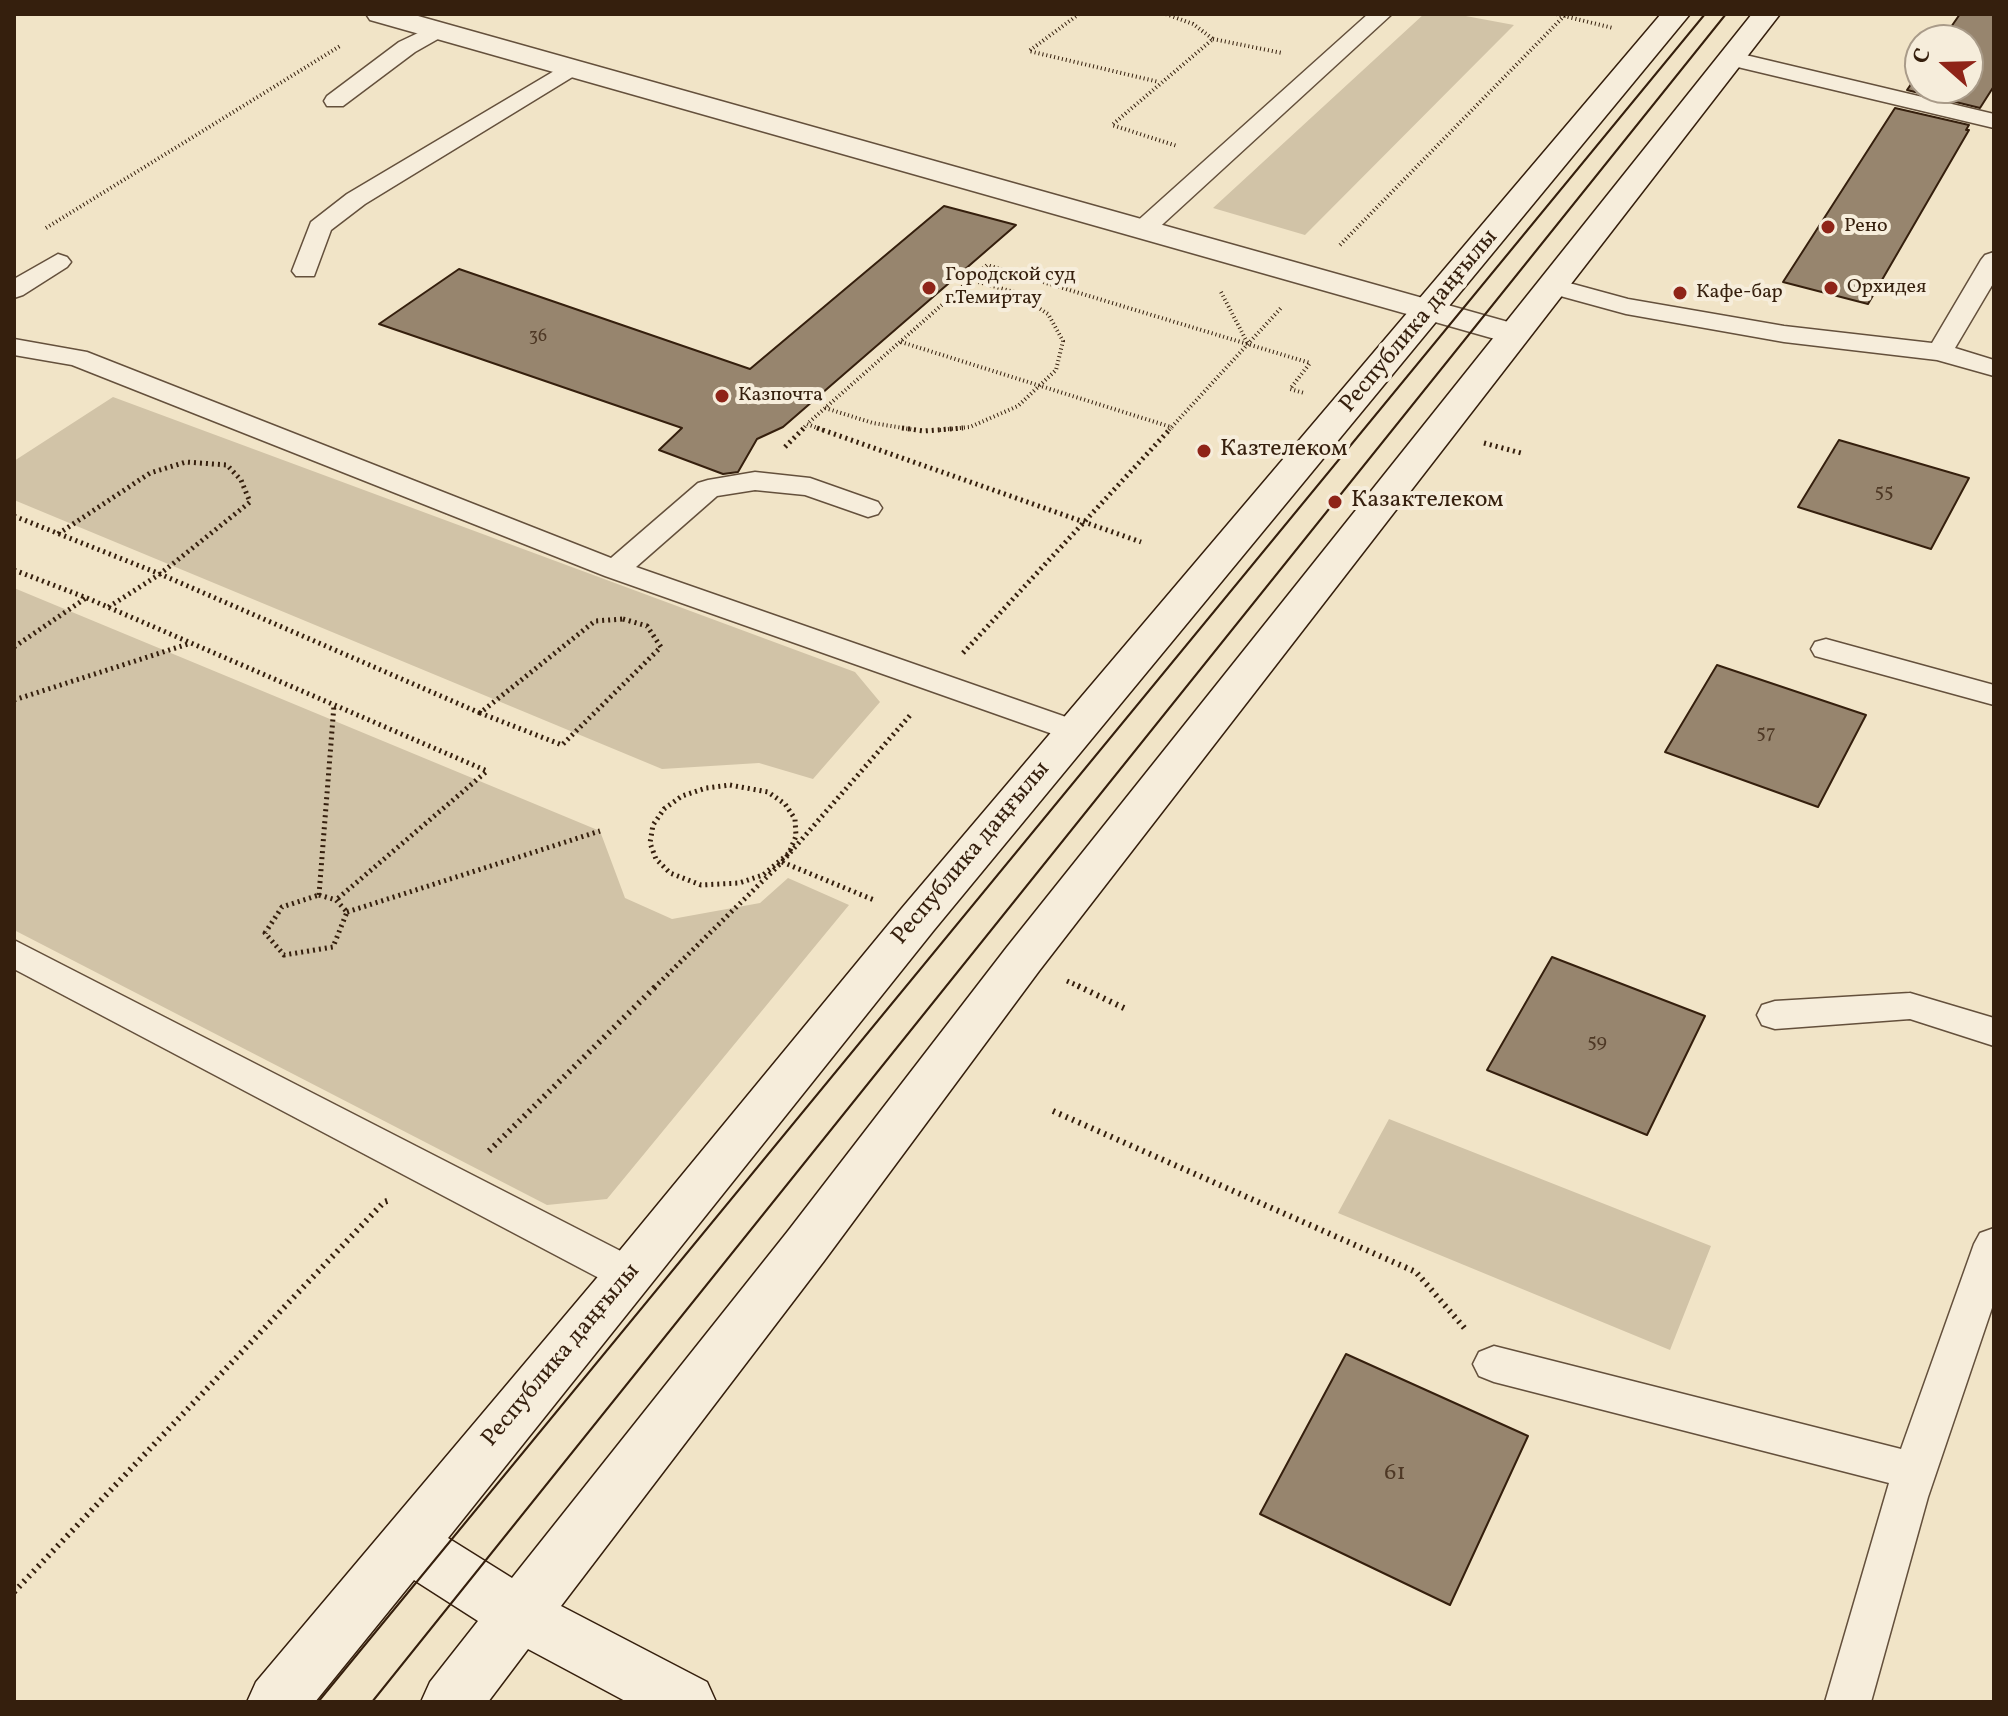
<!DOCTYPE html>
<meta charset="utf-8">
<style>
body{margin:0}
#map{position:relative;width:2008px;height:1716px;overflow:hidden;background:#f1e4c7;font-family:Vollkorn,serif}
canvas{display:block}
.frame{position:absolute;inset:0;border:16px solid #351f0d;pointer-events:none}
.north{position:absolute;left:1904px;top:24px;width:80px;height:80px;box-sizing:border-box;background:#f6eddb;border:2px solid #a99b89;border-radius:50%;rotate:290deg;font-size:22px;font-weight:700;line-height:32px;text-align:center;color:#351f0d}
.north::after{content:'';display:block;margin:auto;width:28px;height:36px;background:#8f2418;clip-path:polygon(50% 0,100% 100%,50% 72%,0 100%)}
</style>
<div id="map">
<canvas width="2008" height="1716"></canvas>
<div class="frame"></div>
<div class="north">С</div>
</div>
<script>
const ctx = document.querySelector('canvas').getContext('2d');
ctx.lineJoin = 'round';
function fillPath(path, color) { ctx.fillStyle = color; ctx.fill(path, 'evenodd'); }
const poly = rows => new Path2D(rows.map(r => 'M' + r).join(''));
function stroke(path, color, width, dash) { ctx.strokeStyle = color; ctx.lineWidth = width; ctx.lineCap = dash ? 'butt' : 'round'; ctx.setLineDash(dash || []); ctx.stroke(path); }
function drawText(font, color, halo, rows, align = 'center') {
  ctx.font = font + ' Vollkorn,serif'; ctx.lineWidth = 8; ctx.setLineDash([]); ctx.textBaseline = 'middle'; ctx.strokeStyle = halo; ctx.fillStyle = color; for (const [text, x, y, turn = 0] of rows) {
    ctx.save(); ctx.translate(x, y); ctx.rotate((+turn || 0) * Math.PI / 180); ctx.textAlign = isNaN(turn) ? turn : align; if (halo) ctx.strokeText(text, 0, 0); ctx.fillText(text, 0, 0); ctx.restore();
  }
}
fillPath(poly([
 [1424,14,1455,14,1514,25,1305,235,1213,208],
 [113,397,855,672,880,702,813,779,759,763,662,769,14,500,14,461],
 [14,588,600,831,625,898,672,919,760,903,788,878,849,905,607,1199,547,1205,14,930],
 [1389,1119,1711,1246,1670,1350,1338,1213]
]), '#d1c3a7');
const building = poly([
 [1960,14,1994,14,1994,86,1980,108,1907,90,1920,71,1920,88,1968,88,1968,40,1942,40,1960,14],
 [1895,108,1969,125,1966,130,1969,130,1868,304,1783,282,1895,108],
 [944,206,1016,225,783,427,757,439,738,472,723,474,659,450,682,428,379,324,459,269,750,369,944,206],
 [1839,440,1969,478,1931,549,1798,507,1839,440],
 [1717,665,1866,715,1818,807,1665,752,1717,665],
 [1552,957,1705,1016,1647,1135,1487,1070,1552,957],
 [1346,1354,1528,1436,1450,1605,1260,1514,1346,1354]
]);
fillPath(building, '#97856e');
stroke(building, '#351f0d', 2);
const lane = poly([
 [1368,14,1392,14,1152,234,1134,234,1131,229,1134,224,1368,14],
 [437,24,445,25,448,30,445,35,415,52,343,106,327,106,324,101,327,96,399,42,437,24],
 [1733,52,1994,114,1994,128,1725,64,1722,59,1733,52],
 [571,61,579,63,582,68,579,73,365,204,331,230,314,276,296,276,292,271,311,222,347,194,571,61],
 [1994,252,1994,282,1955,348,1994,360,1994,376,1937,360,1784,342,1626,314,1542,291,1538,286,1542,281,1551,278,1628,299,1784,326,1932,343,1981,260,1985,255,1994,252],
 [58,254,67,257,71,262,67,267,23,295,14,298,14,279,58,254],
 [14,339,87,352,611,558,698,483,708,480,755,472,810,478,878,502,882,508,878,514,868,517,805,495,755,490,717,496,636,567,1086,724,1091,731,1086,738,1075,742,1064,738,605,576,72,365,14,355,14,339],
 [1826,639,1994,685,1994,705,1815,656,1811,649,1815,642,1826,639],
 [14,940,644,1263,650,1275,644,1287,630,1292,616,1287,14,969,14,940],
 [1910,993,1994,1018,1994,1046,1910,1019,1775,1029,1762,1025,1757,1015,1762,1005,1775,1001,1910,993],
 [1994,1228,1994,1302,1928,1497,1871,1702,1825,1702,1889,1483,1494,1382,1479,1376,1473,1364,1479,1352,1494,1346,1901,1449,1974,1244,1980,1233,1994,1228]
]);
const street = poly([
 [366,14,411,14,1526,327,1531,334,1526,341,1514,344,1502,341,370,20,366,14]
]);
const secondary = poly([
 [1661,14,1690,14,934,930,448,1538,512,1578,788,1231,1007,947,1752,14,1780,14,1039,971,824,1261,561,1606,707,1682,716,1702,627,1702,528,1649,488,1702,421,1702,430,1682,478,1621,414,1580,315,1702,247,1702,256,1682,612,1260,902,908,1661,14]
]);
stroke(lane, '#64503c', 3);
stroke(street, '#64503c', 3);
stroke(secondary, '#351f0d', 3);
stroke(poly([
 [1079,14,1029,51,1159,82],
 [1166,14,1193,24,1213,39,1112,125,1177,146],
 [1556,14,1613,28],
 [1213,39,1282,53],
 [46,228,340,46],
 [1340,245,1566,14],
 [1221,292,1248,344],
 [901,342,1171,427],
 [825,408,873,423,915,430],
 [802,430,807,424],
 [823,430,807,424,987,265,1310,363,1290,389,1304,393],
 [940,430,970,427,1018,406,1056,370,1063,341,1048,314,1014,292,971,280],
 [1169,430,1281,308]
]), '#351f0d', 4, [1, 3]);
stroke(poly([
 [817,428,1141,542],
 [902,428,924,431,963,428],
 [1484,443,1521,453],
 [785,447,804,428],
 [14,516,160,574,480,713],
 [58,534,150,473,186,462,227,465,241,480,250,502,160,574,107,608],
 [14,570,87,598,487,771,336,900],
 [623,619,647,626,661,647,562,745,480,713,595,621,623,619],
 [14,647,86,598],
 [963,653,1171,428],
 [14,700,191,643],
 [730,785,768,792,785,804,795,819,796,836,789,853,763,875,739,883,701,885,670,873,656,859,650,843,653,825,664,809,682,796,706,788,730,785],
 [782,862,874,900],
 [319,895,336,900,347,912,333,947,284,955,265,933,282,907,319,895],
 [319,895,334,705],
 [347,912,600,831],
 [1067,981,1083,988],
 [654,988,782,862,912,713]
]), '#351f0d', 5, [2, 4]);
stroke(poly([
 [1078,986,1126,1009],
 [1053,1111,1416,1272,1467,1331],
 [489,1151,656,986],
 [14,1592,384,1202,390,1200]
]), '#351f0d', 6, [2, 5]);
fillPath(lane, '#f6eddb');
fillPath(street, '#f6eddb');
fillPath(secondary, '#f6eddb');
stroke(poly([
 [318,1702,1705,14],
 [372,1702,1726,14]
]), '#351f0d', 2);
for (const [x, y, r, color] of [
 [1828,227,8,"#8f2418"],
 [929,288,8,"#8f2418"],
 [1831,288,8,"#8f2418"],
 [1680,293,8,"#8f2418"],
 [722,396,8,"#8f2418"],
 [1204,451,8,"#8f2418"],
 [1335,502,8,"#8f2418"]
]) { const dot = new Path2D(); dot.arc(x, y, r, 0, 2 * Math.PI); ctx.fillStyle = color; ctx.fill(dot); stroke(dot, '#f6eddb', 3); }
drawText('18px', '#4e3825', null, [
 ["36",538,338]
]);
drawText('20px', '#351f0d', '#f6eddb', [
 ["Рено",1844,227],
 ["Городской суд",945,276],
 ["г.Темиртау",945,299],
 ["Орхидея",1847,288],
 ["Кафе-бар",1696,293],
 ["Казпочта",738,396]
], 'left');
drawText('20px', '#4e3825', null, [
 ["55",1884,493],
 ["57",1766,734],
 ["59",1597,1043]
]);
drawText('24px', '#351f0d', '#f6eddb', [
 ["Республика даңғылы",1420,322,-50],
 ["Республика даңғылы",972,854,-50],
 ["Республика даңғылы",562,1356,-50]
]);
drawText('24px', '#351f0d', '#f6eddb', [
 ["Казтелеком",1220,451],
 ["Казактелеком",1351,502]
], 'left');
drawText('24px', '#4e3825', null, [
 ["61",1395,1475]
]);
</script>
